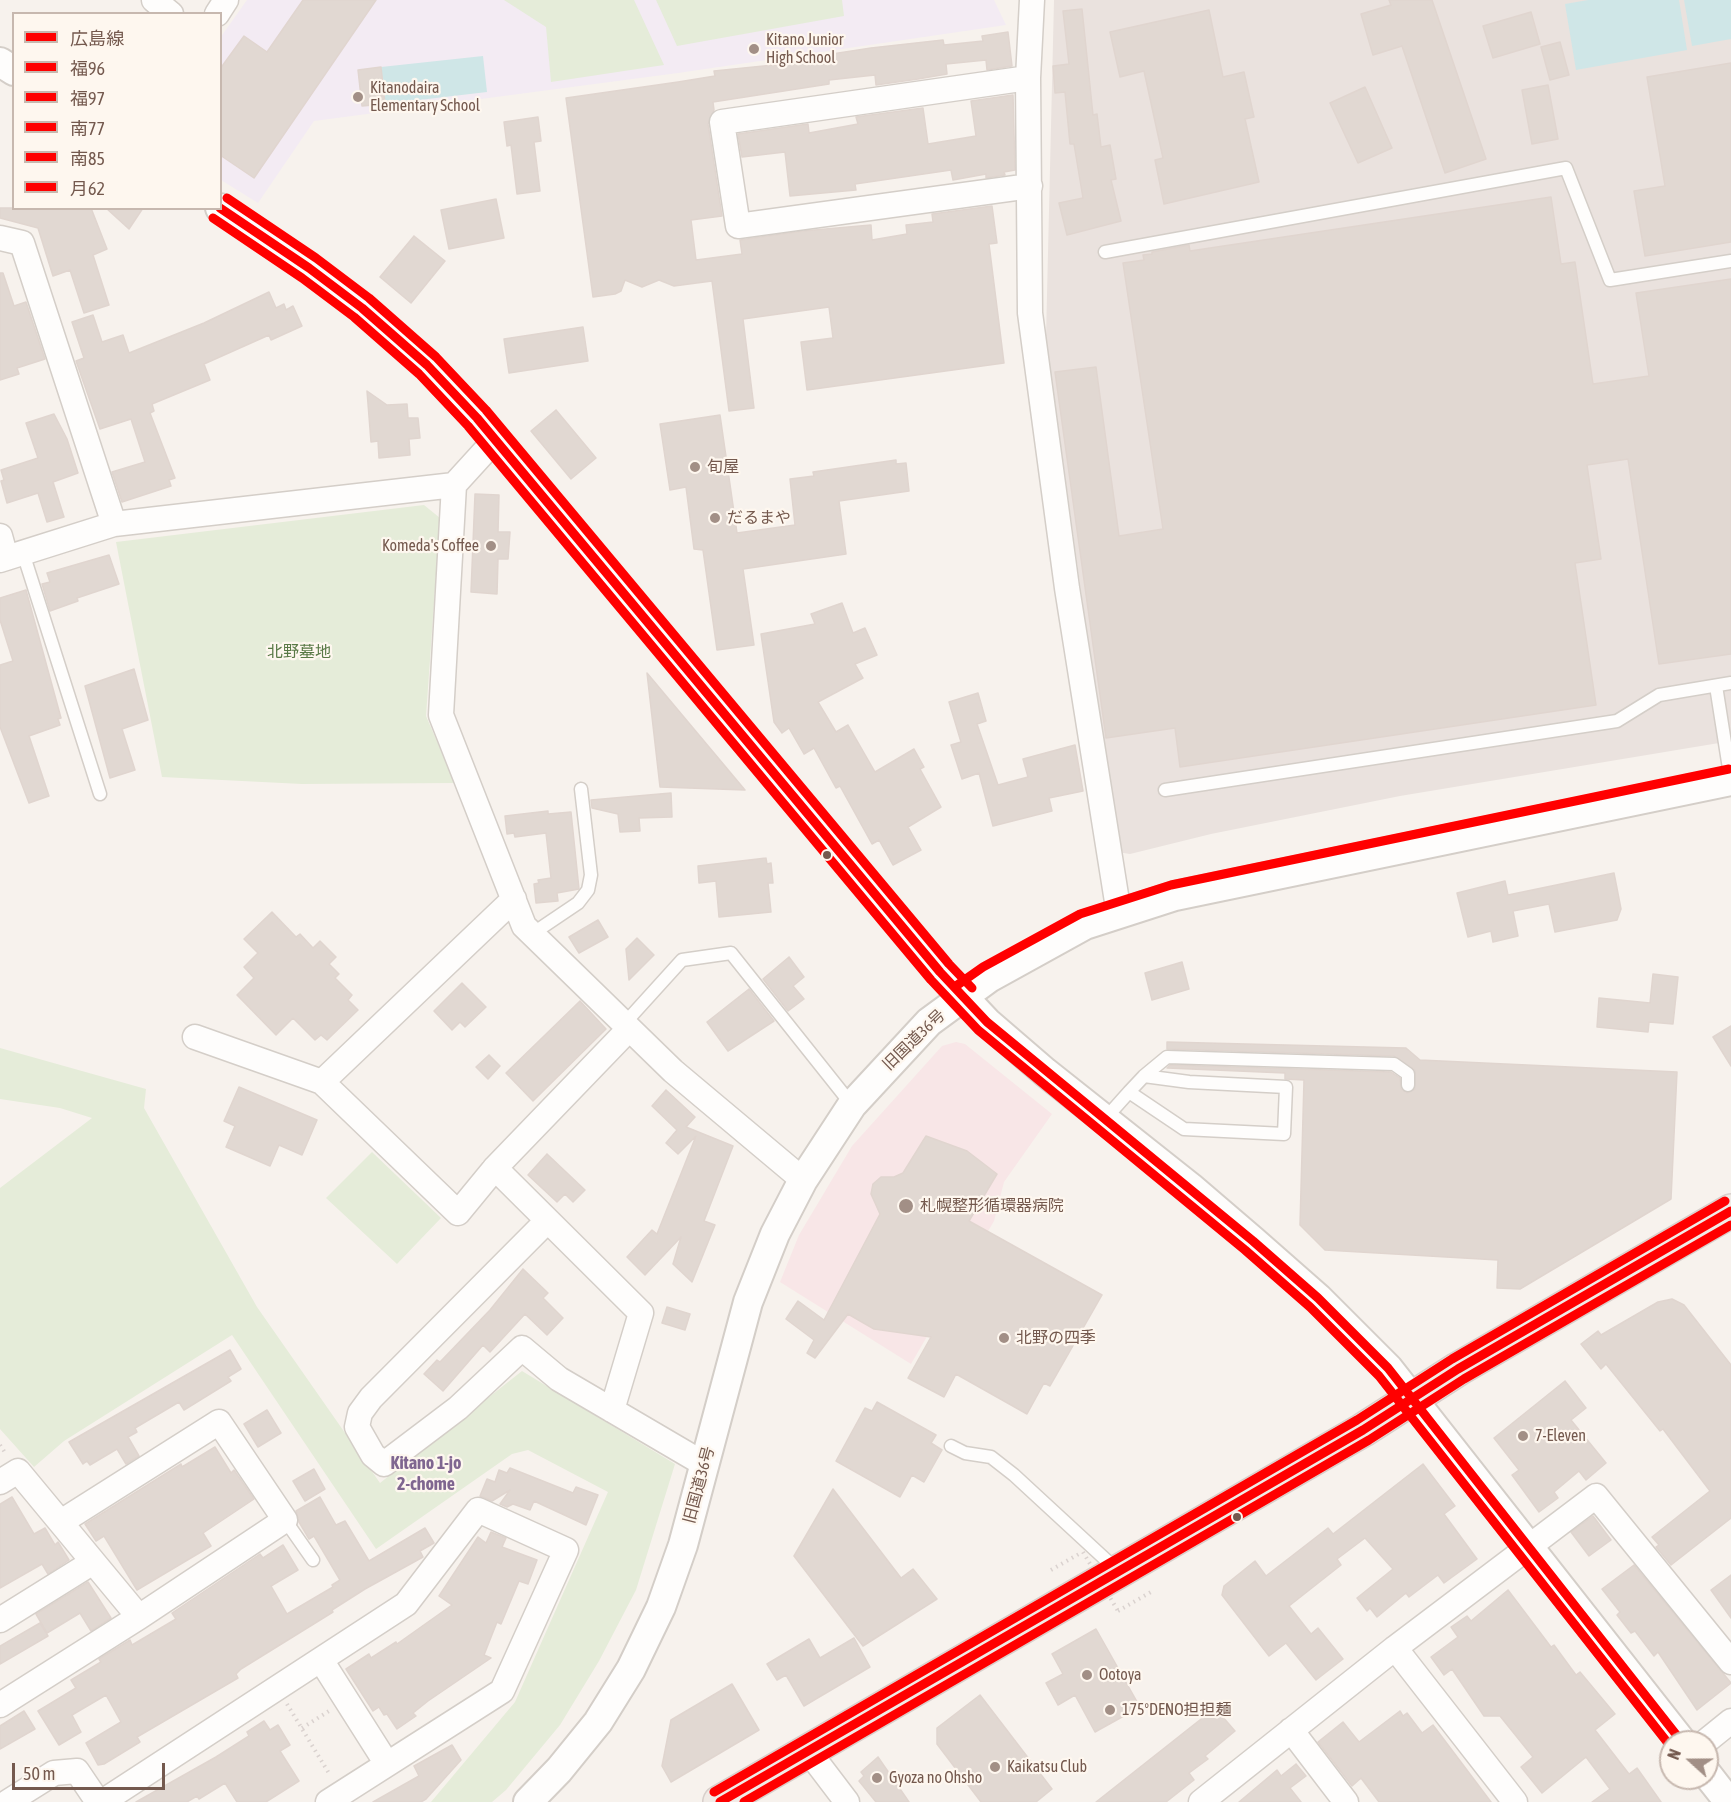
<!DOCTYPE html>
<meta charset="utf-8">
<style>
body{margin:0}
#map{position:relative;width:1731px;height:1802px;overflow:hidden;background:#f7f2ed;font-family:"Asap Condensed","Noto Sans JP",sans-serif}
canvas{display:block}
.legend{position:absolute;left:12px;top:12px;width:210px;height:198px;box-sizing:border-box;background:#fef7ef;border:2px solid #c7b8af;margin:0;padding:8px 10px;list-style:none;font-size:18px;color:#74594e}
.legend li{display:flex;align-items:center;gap:12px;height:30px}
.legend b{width:30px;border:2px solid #c7b8af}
.north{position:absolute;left:1659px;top:1730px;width:60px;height:60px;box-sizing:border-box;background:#fef7ef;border:2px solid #c7b8af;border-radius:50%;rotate:291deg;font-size:16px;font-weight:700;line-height:24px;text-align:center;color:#74594e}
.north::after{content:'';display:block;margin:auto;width:21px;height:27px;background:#a28f86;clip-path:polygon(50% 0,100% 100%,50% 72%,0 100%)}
.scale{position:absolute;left:12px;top:1763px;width:153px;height:27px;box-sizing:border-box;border:3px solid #74594e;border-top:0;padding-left:8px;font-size:18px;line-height:21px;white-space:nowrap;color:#74594e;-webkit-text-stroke:4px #fef7ef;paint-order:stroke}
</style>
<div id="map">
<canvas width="1731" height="1802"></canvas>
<ul class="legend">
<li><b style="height:8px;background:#f00"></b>広島線</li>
<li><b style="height:8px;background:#f00"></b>福96</li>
<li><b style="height:8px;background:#f00"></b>福97</li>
<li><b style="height:8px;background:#f00"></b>南77</li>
<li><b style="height:8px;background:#f00"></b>南85</li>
<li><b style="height:8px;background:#f00"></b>月62</li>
</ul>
<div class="north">N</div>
<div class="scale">50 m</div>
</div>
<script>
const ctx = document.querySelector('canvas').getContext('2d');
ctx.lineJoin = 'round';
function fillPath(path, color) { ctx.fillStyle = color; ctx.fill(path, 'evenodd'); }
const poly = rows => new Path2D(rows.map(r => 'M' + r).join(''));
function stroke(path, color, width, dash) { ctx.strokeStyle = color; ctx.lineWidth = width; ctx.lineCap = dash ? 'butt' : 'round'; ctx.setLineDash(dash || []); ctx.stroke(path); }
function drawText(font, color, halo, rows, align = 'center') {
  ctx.font = font + ' "Asap Condensed","Noto Sans JP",sans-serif'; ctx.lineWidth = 4.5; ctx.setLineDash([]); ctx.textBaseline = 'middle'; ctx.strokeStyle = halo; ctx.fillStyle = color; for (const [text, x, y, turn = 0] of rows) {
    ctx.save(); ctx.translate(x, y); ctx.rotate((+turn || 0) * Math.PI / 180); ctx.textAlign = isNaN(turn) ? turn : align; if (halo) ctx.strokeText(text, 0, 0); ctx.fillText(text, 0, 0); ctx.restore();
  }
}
fillPath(poly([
 [1054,0,1731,0,1731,741,1400,796,1211,834,1130,854,1117,852,1046,337]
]), '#eae2de');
fillPath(poly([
 [247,0,994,0,1006,25,678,73,314,121,258,203,221,180,220,38]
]), '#f3ebf3');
fillPath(poly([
 [956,1042,965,1044,1052,1114,1004,1182,994,1221,911,1364,780,1282,799,1235,852,1146,942,1046]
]), '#f8e6e7');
fillPath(poly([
 [504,0,634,0,664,65,551,82,546,27],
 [656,0,842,0,844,16,677,46],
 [424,505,440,518,426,716,455,783,302,784,162,777,116,542],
 [0,1048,146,1089,144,1108,257,1307,380,1483,522,1371,675,1464,636,1590,599,1661,560,1725,506,1790,492,1802,431,1802,515,1702,608,1492,528,1450,512,1454,376,1549,232,1335,64,1441,34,1467,0,1429,0,1188,92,1118,60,1108,0,1099],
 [372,1152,441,1218,397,1264,326,1198]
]), '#e5ecd9');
fillPath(poly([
 [1588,0,1679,0,1687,50,1576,70,1565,4],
 [1684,0,1731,0,1731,39,1692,46],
 [483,56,487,92,385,104,381,67]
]), '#cfe6e7');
const building = poly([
 [303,0,376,0,254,178,220,155,220,69,244,36,267,52,303,0],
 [1389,0,1432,0,1486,159,1445,173,1402,46,1373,55,1361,14,1391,5,1389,0],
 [1082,9,1093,115,1097,114,1101,147,1110,145,1116,179,1111,180,1121,221,1067,235,1059,203,1083,198,1074,144,1070,144,1065,92,1055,93,1053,66,1069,64,1063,11,1082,9],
 [1209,10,1223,77,1244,72,1254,117,1245,119,1259,182,1164,204,1155,160,1163,158,1144,71,1120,77,1110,32,1209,10],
 [1531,12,1540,44,1493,58,1483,26,1531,12],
 [1008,32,1012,66,987,70,986,60,946,64,947,74,918,79,876,85,875,75,829,80,829,84,713,102,714,110,708,124,722,216,691,220,696,260,742,254,740,240,803,231,871,225,872,240,907,234,906,225,933,222,932,214,992,206,997,243,989,244,1004,363,807,390,801,342,833,338,829,307,743,319,754,408,729,411,712,281,674,286,659,280,642,287,625,280,621,291,615,294,593,297,566,98,678,82,715,76,714,71,833,59,832,54,871,48,943,40,944,45,983,41,982,36,1008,32],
 [1560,42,1569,75,1550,80,1541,47,1560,42],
 [1731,63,1731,242,1645,256,1634,191,1665,186,1647,77,1731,63],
 [381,67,385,104,362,106,358,70,381,67],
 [1548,85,1558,139,1532,144,1522,90,1548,85],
 [1365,87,1392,148,1358,163,1330,103,1365,87],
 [1013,95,1015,170,1004,172,1005,175,986,178,986,174,953,180,951,170,855,184,856,190,790,196,785,152,742,157,738,134,808,124,809,133,858,124,856,117,923,108,928,144,976,136,971,101,1013,95],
 [538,117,541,141,534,142,540,191,517,194,511,145,507,146,504,122,538,117],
 [1551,197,1561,264,1575,262,1593,384,1649,376,1636,293,1731,279,1731,654,1659,664,1628,459,1587,465,1601,559,1575,563,1596,705,1180,767,1175,728,1106,738,1055,372,1096,367,1119,536,1163,529,1123,263,1144,260,1143,255,1152,254,1152,252,1189,245,1190,251,1551,197],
 [496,199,504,238,449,249,441,210,496,199],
 [0,208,91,208,107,249,93,255,109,305,84,313,70,270,53,276,38,228,0,218,0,208],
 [106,208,143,208,129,229,106,208],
 [414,236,445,261,411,303,380,277,414,236],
 [0,273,3,273,14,306,26,302,45,359,17,368,19,374,0,380,0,273],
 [269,292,276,308,284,304,286,310,293,306,302,326,271,340,269,335,204,364,210,380,152,404,154,411,150,413,175,478,169,480,171,486,122,502,112,472,145,462,131,419,100,429,76,361,84,358,72,322,93,315,102,342,123,335,129,353,204,323,269,292],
 [583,327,588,361,509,373,504,339,583,327],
 [367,391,387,405,407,404,408,418,418,418,420,438,409,439,410,455,379,458,378,441,371,442,367,391],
 [556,410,596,458,571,479,531,431,556,410],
 [54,414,67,439,78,473,53,482,64,517,47,522,38,493,7,503,1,481,4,480,1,470,38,458,26,423,54,414],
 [720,415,737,533,795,525,790,479,814,476,813,472,896,460,896,464,906,463,909,491,839,501,846,554,743,569,754,645,717,650,703,550,694,549,686,487,670,490,660,424,720,415],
 [475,494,499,495,498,532,510,532,508,559,498,559,497,594,471,592,475,494],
 [109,555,119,584,77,598,78,601,50,611,42,584,50,582,47,573,109,555],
 [26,590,61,718,58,719,60,725,29,736,49,796,29,803,0,727,0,665,13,661,0,620,0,598,26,590],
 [842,603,853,633,865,628,877,655,855,664,863,678,818,702,836,732,848,725,875,772,914,749,924,767,920,769,941,807,908,827,921,850,893,865,879,840,872,844,840,786,836,788,814,748,804,754,789,728,782,733,774,722,761,634,815,624,811,614,842,603],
 [134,669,148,720,122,729,135,770,110,778,85,686,134,669],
 [647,673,745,790,660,787,647,673],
 [978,693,986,721,977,724,998,785,1028,777,1023,759,1075,745,1083,791,1049,798,1052,811,993,826,979,773,962,779,951,745,961,742,949,702,978,693],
 [671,793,672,817,639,818,640,831,620,832,618,814,592,808,591,800,671,793],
 [548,811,548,814,571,812,579,889,557,893,558,901,536,903,534,884,539,883,538,880,551,878,546,833,515,837,514,833,507,834,505,816,548,811],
 [766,858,767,864,771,863,773,883,768,883,771,912,719,917,716,881,699,883,698,866,766,858],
 [1614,873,1621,909,1617,920,1555,932,1549,904,1513,911,1518,936,1493,942,1491,931,1468,937,1457,893,1505,881,1508,895,1614,873],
 [272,912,296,937,300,934,313,948,320,941,336,957,329,964,339,974,335,978,352,995,348,1000,358,1010,327,1040,321,1035,315,1040,293,1018,276,1035,237,995,254,978,244,967,258,953,244,939,272,912],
 [598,920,608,937,579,953,569,937,598,920],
 [637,938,654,955,629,980,626,949,637,938],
 [789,957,804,977,793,986,804,999,788,1011,763,979,789,957],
 [1182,962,1189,989,1152,1000,1145,973,1182,962],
 [1653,974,1678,977,1673,1024,1649,1022,1648,1032,1597,1027,1599,998,1650,1003,1653,974],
 [462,983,486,1007,465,1027,460,1022,452,1030,434,1011,462,983],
 [749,989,774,1021,728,1051,707,1022,749,989],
 [580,1001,606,1029,533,1101,506,1073,580,1001],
 [1731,1026,1731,1066,1713,1037,1731,1026],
 [1167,1042,1406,1048,1420,1060,1677,1072,1671,1199,1520,1289,1497,1288,1498,1260,1325,1250,1300,1225,1304,1080,1285,1079,1285,1073,1167,1068,1170,1065,1391,1072,1400,1078,1401,1089,1407,1093,1415,1089,1415,1070,1394,1056,1167,1049,1167,1042],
 [489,1055,500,1066,488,1079,476,1067,489,1055],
 [239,1087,317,1120,302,1155,279,1145,270,1166,226,1147,235,1126,224,1121,239,1087],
 [666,1090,695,1117,686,1127,733,1146,704,1221,715,1225,692,1282,673,1264,681,1237,645,1275,627,1257,652,1230,657,1234,696,1136,678,1154,666,1143,677,1130,652,1106,666,1090],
 [926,1136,967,1151,997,1174,969,1221,1102,1295,1050,1386,1044,1383,1027,1414,956,1374,944,1397,908,1378,931,1337,874,1329,848,1314,815,1358,807,1353,814,1340,786,1319,798,1301,824,1320,880,1214,871,1194,873,1184,881,1177,894,1177,903,1173,926,1136],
 [547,1154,585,1190,573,1202,565,1194,557,1202,528,1175,547,1154],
 [523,1269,548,1293,543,1298,563,1318,547,1335,525,1314,490,1352,483,1345,443,1391,424,1374,437,1360,440,1362,490,1310,523,1269],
 [1672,1299,1684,1305,1731,1365,1731,1518,1671,1565,1656,1547,1659,1545,1652,1537,1710,1491,1663,1429,1660,1431,1606,1364,1601,1369,1581,1344,1598,1331,1601,1335,1658,1302,1672,1299],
 [667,1307,690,1314,685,1330,662,1323,667,1307],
 [230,1350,241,1369,228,1377,231,1381,184,1410,179,1402,135,1428,137,1432,128,1437,139,1456,126,1464,117,1449,90,1465,87,1461,83,1464,69,1442,230,1350],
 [1565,1381,1586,1408,1571,1420,1606,1463,1586,1480,1579,1471,1554,1492,1558,1498,1539,1512,1512,1475,1519,1470,1494,1438,1565,1381],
 [877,1402,936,1435,931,1443,942,1450,924,1482,912,1475,900,1497,836,1461,865,1408,872,1411,877,1402],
 [267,1410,281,1433,258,1447,244,1424,267,1410],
 [215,1447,231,1473,234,1470,254,1499,203,1533,211,1546,137,1590,104,1536,96,1541,85,1524,181,1464,182,1467,215,1447],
 [1423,1464,1455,1506,1444,1514,1477,1559,1444,1583,1438,1575,1409,1597,1406,1593,1377,1617,1370,1608,1367,1611,1357,1598,1393,1569,1365,1538,1337,1559,1341,1565,1289,1606,1311,1634,1318,1628,1343,1659,1316,1680,1286,1643,1269,1656,1222,1595,1224,1586,1255,1561,1266,1576,1328,1528,1333,1534,1423,1464],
 [510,1468,573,1493,576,1487,598,1495,586,1525,534,1501,530,1510,513,1504,507,1507,500,1504,510,1490,492,1501,480,1496,487,1479,495,1482,499,1470,507,1473,510,1468],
 [314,1469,325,1489,305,1501,293,1481,314,1469],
 [833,1489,901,1578,913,1569,937,1599,863,1646,794,1556,833,1489],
 [12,1497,34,1534,45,1528,55,1545,58,1542,69,1560,48,1574,42,1564,0,1588,0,1504,12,1497],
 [320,1497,336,1525,345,1521,369,1561,425,1528,434,1543,420,1551,423,1557,365,1589,332,1610,333,1612,241,1669,236,1674,238,1678,137,1737,140,1742,104,1764,98,1765,86,1743,121,1722,106,1695,72,1715,81,1732,59,1745,38,1711,76,1688,71,1680,101,1662,99,1659,130,1640,132,1645,176,1619,172,1613,260,1554,263,1558,283,1545,298,1570,271,1586,287,1614,333,1587,332,1585,340,1580,314,1536,309,1539,299,1522,296,1511,320,1497],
 [1593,1516,1611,1540,1589,1556,1571,1532,1593,1516],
 [491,1532,506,1538,502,1547,537,1560,528,1584,519,1581,501,1624,497,1622,484,1655,491,1658,428,1701,413,1713,416,1716,397,1729,387,1714,384,1715,379,1707,373,1711,346,1669,369,1654,371,1658,396,1642,397,1644,452,1605,439,1596,478,1537,486,1543,491,1532],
 [1634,1565,1731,1683,1697,1710,1658,1652,1654,1656,1635,1631,1631,1633,1617,1615,1620,1612,1602,1589,1634,1565],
 [1731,1575,1731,1618,1711,1590,1731,1575],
 [88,1582,111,1618,91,1631,80,1613,47,1633,36,1614,88,1582],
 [1508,1590,1551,1647,1554,1645,1576,1675,1580,1672,1615,1714,1595,1730,1629,1774,1637,1768,1661,1802,1592,1802,1610,1789,1586,1757,1542,1793,1521,1767,1533,1757,1500,1716,1484,1716,1452,1669,1444,1675,1431,1657,1458,1637,1451,1627,1467,1616,1471,1621,1508,1590],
 [40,1623,48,1636,0,1664,0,1646,40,1623],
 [1096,1629,1140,1707,1095,1732,1075,1695,1058,1705,1046,1683,1063,1674,1052,1654,1096,1629],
 [854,1638,870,1667,804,1706,786,1675,777,1680,767,1664,809,1639,820,1658,854,1638],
 [732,1684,759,1730,671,1782,662,1766,671,1720,732,1684],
 [980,1695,1052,1789,1036,1802,981,1802,937,1744,937,1728,980,1695],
 [1215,1708,1235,1731,1205,1756,1208,1759,1189,1773,1194,1780,1166,1802,1096,1802,1215,1708],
 [24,1711,35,1729,0,1749,0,1726,24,1711],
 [1400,1711,1403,1716,1407,1713,1422,1733,1433,1725,1491,1802,1379,1802,1361,1778,1352,1786,1318,1742,1343,1722,1359,1742,1400,1711],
 [264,1721,270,1730,278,1725,290,1745,280,1751,299,1781,266,1802,237,1802,225,1783,199,1799,197,1796,187,1802,136,1802,216,1757,249,1736,247,1732,264,1721],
 [452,1745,461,1760,426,1799,421,1802,373,1802,419,1776,414,1766,452,1745],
 [878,1757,909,1802,876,1802,859,1781,864,1776,861,1772,878,1757],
 [1296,1764,1306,1776,1290,1788,1301,1802,1239,1802,1277,1770,1281,1776,1296,1764]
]);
fillPath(building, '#e1d8d2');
stroke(building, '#e0d5cf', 1.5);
const service = poly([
 [1105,252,1566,168,1610,280,1731,261],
 [23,553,100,794],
 [1716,686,1731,781],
 [1165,790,1617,721,1659,695,1731,683],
 [532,934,578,903,588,890,591,875,581,789],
 [624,1024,682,960,731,953,852,1105],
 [1144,1076,1167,1057,1394,1064,1408,1074,1408,1085],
 [1104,1120,1129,1092,1144,1076,1189,1082,1286,1087,1284,1134,1184,1129,1129,1092],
 [951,1446,965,1453,991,1457,1014,1475,1118,1571],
 [285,1520,313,1560]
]);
const minor = poly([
 [154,0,171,14],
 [1032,0,1028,78,1030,313,1067,588,1119,914],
 [217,14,226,0],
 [1028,78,722,122,738,226,1030,186],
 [0,238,22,243,114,524],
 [495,440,454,485,441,715,524,926,673,1071,803,1180],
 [0,536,6,558],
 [0,560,114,524,454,485],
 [195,1037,322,1082,458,1213,495,1168,629,1029],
 [322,1082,514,899],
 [495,1168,641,1313,612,1410],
 [547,1221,371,1398,360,1413,357,1427,373,1455,384,1464,458,1408,522,1348,559,1379,704,1464],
 [0,1482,18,1471,139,1617],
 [0,1620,93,1562],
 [1395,1648,1515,1802],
 [321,1660,387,1764],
 [0,1705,139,1617,285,1520,219,1422,61,1522],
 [1291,1730,1346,1802],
 [1705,1742,1731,1721],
 [809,1752,847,1802],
 [8,1802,54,1773,77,1771,98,1802],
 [102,1802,406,1604,478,1510,566,1550,502,1691,328,1802],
 [1201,1802,1395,1648,1596,1496,1731,1662]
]);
const tertiary = poly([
 [0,62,14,71],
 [220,208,309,268,362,308,427,365,477,418,940,972,987,1022,1045,1072,1190,1187,1253,1241,1318,1298,1388,1368,1682,1742],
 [1707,1774,1729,1802],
 [528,1802,559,1770,598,1722,631,1669,661,1607,683,1545,748,1302,775,1234,803,1180,852,1105,929,1022,989,978,1085,925,1175,896,1731,781]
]);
const trunk = poly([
 [720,1802,1363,1430,1458,1369,1731,1211]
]);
stroke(service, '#d4cec8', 15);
stroke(minor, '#d4cec8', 27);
stroke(tertiary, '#d4cec8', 32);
stroke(trunk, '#d8cfcb', 36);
stroke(poly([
 [0,1445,6,1454],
 [1051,1570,1079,1554],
 [1118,1611,1151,1592],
 [287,1704,330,1775],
 [302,1728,329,1711]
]), '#dad2cf', 4, [1.5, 4.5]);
stroke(service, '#fefdfc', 12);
stroke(minor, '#fefdfc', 24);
stroke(tertiary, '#fefdfc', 28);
stroke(trunk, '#f1ebe6', 33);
stroke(poly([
 [1083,1552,1118,1611]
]), '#dad2cf', 4, [1.5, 4.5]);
stroke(poly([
 [720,1802,1363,1430,1458,1369,1731,1211]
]), '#f00', 9);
stroke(poly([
 [744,1802,1369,1440,1464,1379,1731,1225]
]), '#f00', 9);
stroke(poly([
 [714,1792,1357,1420,1452,1359,1725,1201]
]), '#f00', 9);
stroke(poly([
 [220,208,309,268,362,308,427,365,477,418,940,972,987,1022,1253,1241,1318,1298,1388,1368,1682,1742]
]), '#f00', 9);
stroke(poly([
 [213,218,302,278,354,317,419,374,468,426,931,980,978,1030,1245,1250,1310,1307,1379,1376,1671,1747]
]), '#f00', 9);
stroke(poly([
 [227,198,316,258,369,298,436,357,486,410,949,964,972,988],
 [956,986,983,967,1080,914,1171,885,1729,769]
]), '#f00', 9);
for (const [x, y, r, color] of [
 [754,49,6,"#a28f86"],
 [358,97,6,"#a28f86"],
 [695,467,6,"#a28f86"],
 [715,518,6,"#a28f86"],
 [491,546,6,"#a28f86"],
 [827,855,5,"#74594e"],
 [906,1206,8,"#a28f86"],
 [1004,1338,6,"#a28f86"],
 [1523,1436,6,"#a28f86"],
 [1237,1517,5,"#74594e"],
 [1087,1675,6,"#a28f86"],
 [1110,1710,6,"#a28f86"],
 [995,1767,6,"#a28f86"],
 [877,1778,6,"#a28f86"]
]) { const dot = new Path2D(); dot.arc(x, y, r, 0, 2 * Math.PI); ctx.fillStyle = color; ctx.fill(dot); stroke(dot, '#fef7ef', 2); }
drawText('16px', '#74594e', '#fef7ef', [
 ["Kitano Junior",766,40],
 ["High School",766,58],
 ["Kitanodaira",370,88],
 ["Elementary School",370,106],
 ["旬屋",707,467],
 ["だるまや",727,518],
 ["Komeda's Coffee",479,546,"right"],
 ["札幌整形循環器病院",920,1206],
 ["北野の四季",1016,1338],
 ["7-Eleven",1535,1436],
 ["Ootoya",1099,1675],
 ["175°DENO担担麺",1122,1710],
 ["Kaikatsu Club",1007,1767],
 ["Gyoza no Ohsho",889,1778]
], 'left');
drawText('16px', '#597946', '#fef7ef', [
 ["北野墓地",299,652]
]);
drawText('16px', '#74594e', '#fef7ef', [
 ["旧国道36号",914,1040,-44],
 ["旧国道36号",699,1485,-75]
]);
drawText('bold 18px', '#7f6690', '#fef7ef', [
 ["Kitano 1-jo",426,1463],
 ["2-chome",426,1484]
]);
</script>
